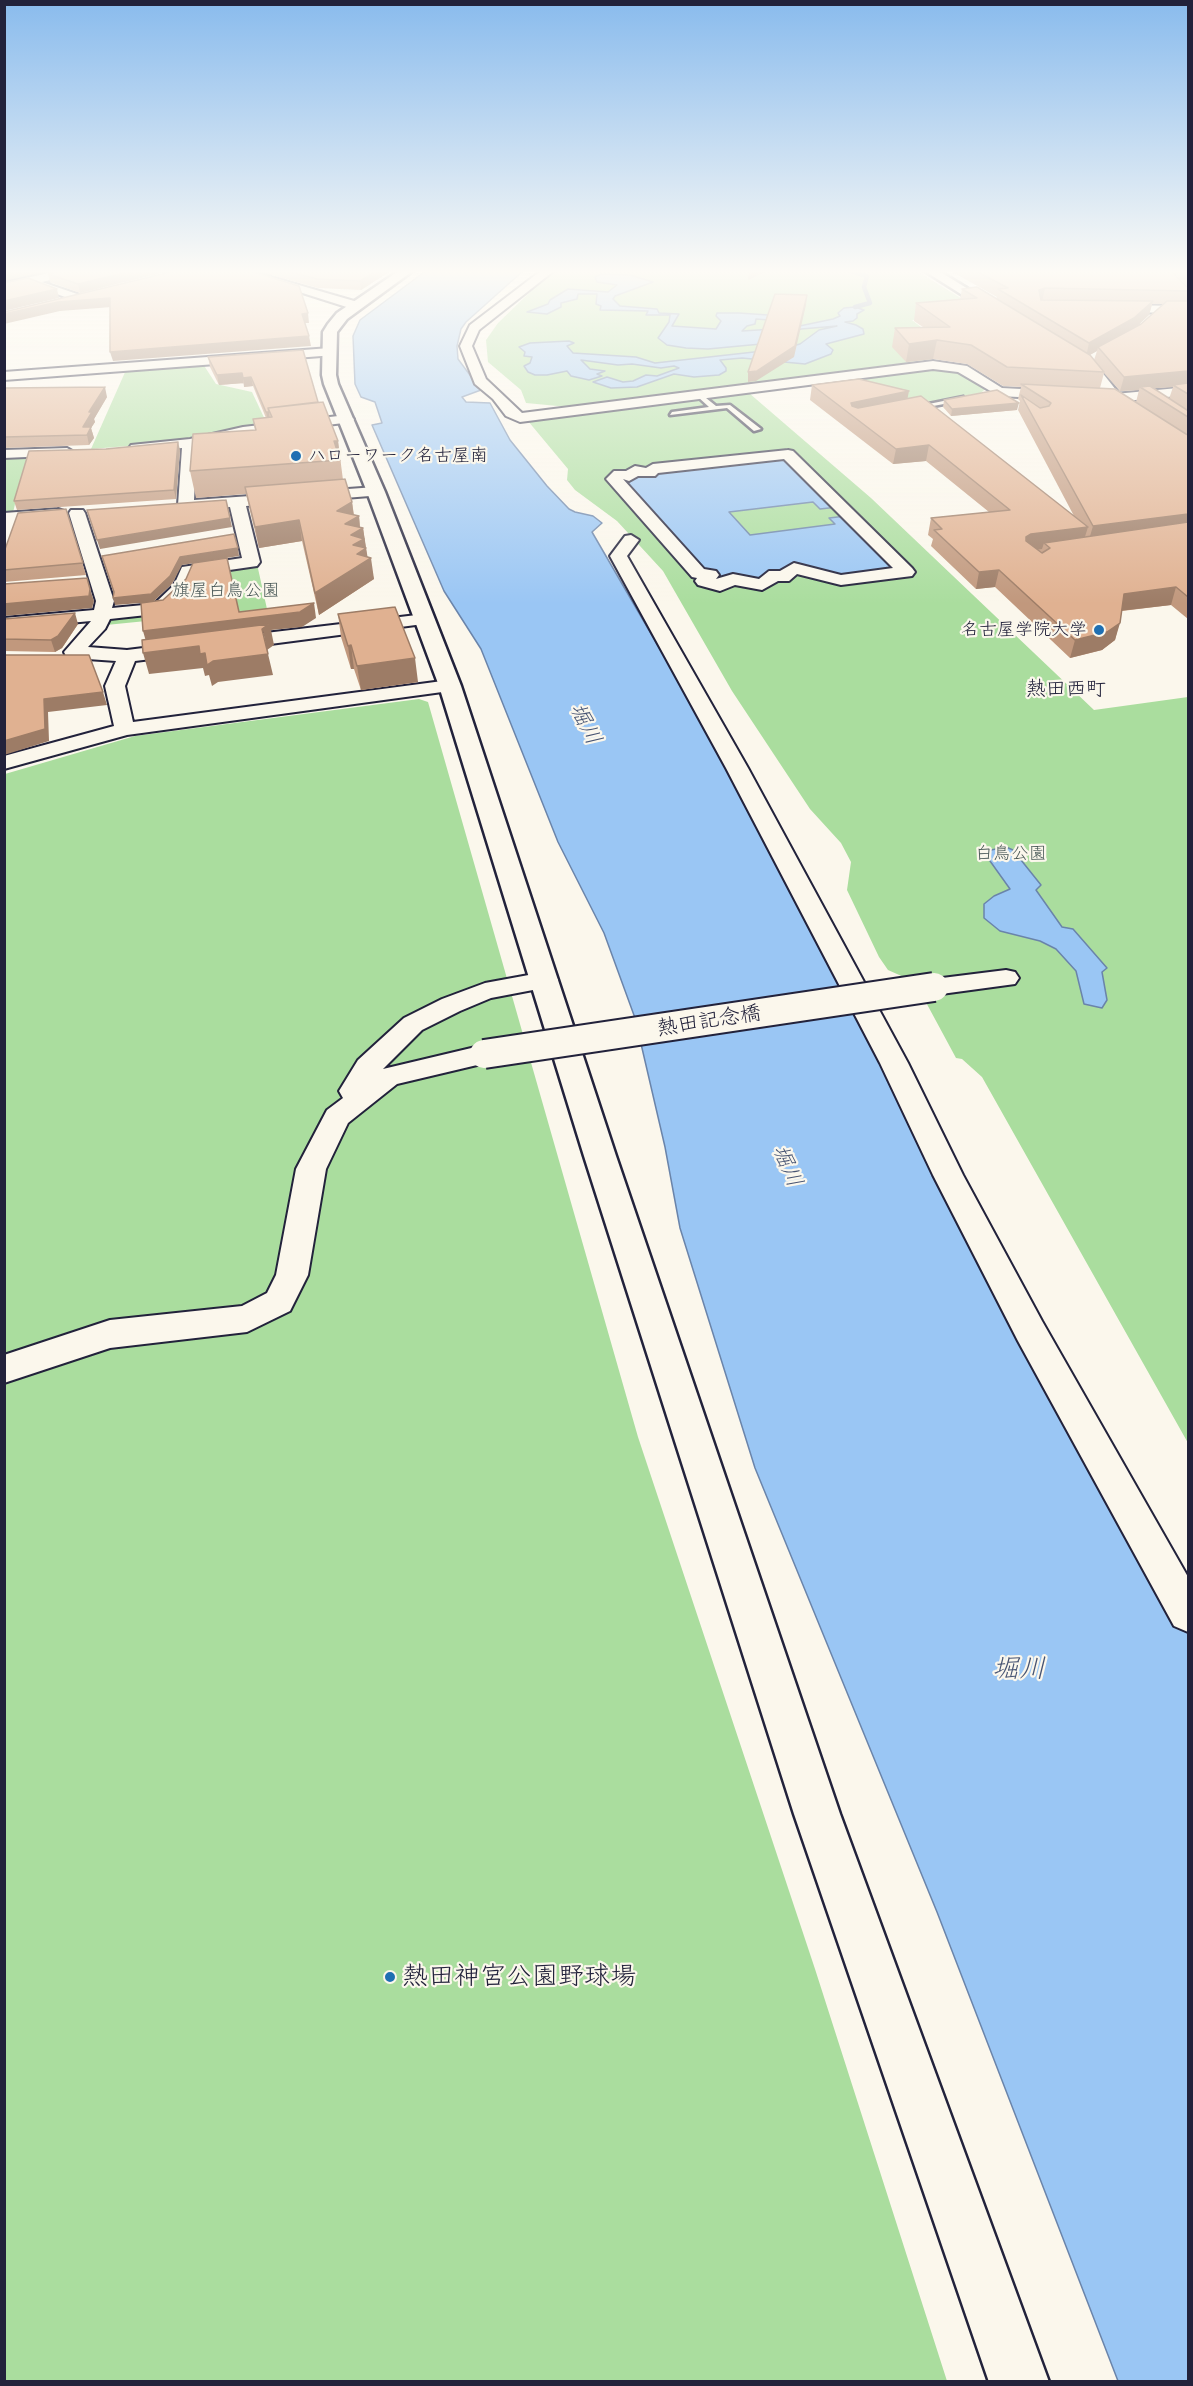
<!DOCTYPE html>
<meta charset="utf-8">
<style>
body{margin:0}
#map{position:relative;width:1193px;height:2386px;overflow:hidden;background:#fbf7ec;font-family:"Comic Neue",sans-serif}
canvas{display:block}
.frame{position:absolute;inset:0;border:6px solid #22223b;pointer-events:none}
</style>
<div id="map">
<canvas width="1193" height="2386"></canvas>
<div class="frame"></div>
</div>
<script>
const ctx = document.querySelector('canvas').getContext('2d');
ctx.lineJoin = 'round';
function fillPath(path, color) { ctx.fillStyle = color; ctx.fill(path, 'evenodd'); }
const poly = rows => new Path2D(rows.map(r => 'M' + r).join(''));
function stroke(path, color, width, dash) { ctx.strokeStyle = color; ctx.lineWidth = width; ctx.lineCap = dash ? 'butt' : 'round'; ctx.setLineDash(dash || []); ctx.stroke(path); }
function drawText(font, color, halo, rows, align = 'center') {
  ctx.font = font + ' "Comic Neue","Klee One",sans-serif'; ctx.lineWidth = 4.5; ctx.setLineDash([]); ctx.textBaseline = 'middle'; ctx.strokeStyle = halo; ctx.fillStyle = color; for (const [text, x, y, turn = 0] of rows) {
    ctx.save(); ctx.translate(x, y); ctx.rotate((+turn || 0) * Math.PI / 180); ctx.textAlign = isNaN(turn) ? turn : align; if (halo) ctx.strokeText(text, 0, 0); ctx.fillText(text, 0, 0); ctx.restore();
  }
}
fillPath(poly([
 [553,270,915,270,987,314,912,320,958,356,568,407,526,403,521,390,488,362,486,340,498,323],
 [203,364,216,384,252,392,268,426,190,441,91,449,126,370],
 [936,368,958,372,985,389,981,393,909,405,856,379],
 [749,393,871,498,1094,710,1188,697,1188,1443,982,1077,962,1059,956,1058,915,982,888,970,879,957,847,890,851,862,841,843,810,809,732,691,663,571,617,521,575,490,567,480,568,469,528,421],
 [108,453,18,490,13,513,5,513,5,456],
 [257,564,267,609,106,625,116,617,163,612,193,575],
 [419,699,428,702,638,1437,815,1969,947,2381,5,2382,5,774,135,736]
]), '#aadd9e');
const water = poly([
 [427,270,524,270,466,322,461,329,457,346,458,359,481,390,462,397,466,402,490,403,510,440,547,486,569,509,575,512,593,516,602,523,592,532,722,756,883,1062,1188,1630,1188,2381,1118,2381,937,1912,755,1468,680,1228,665,1147,635,1018,604,933,558,842,481,649,444,591,372,425,382,423,375,402,361,397,355,384,353,336,360,320,427,270],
 [601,274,630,275,653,282,615,296,613,299,620,306,657,309,659,313,679,314,672,326,716,329,721,321,716,316,717,313,739,313,783,316,782,321,756,319,755,324,747,326,742,331,790,328,833,319,840,316,838,313,844,308,855,307,864,310,857,314,857,318,853,321,845,322,856,325,863,329,864,334,826,344,833,350,831,354,805,364,742,358,720,360,726,368,726,371,719,375,694,377,674,374,637,387,611,388,593,382,607,377,623,382,633,381,646,375,657,376,679,368,674,366,661,368,632,364,618,365,581,360,590,369,605,371,597,374,602,376,589,380,571,376,567,371,547,375,535,375,528,372,524,366,530,363,532,357,524,356,525,352,519,347,530,343,569,341,574,343,567,346,573,353,636,357,655,363,781,349,800,344,819,330,837,326,801,329,761,344,708,349,686,348,667,345,658,338,669,322,670,315,646,315,648,311,600,310,601,306,596,304,597,294,578,294,577,299,561,303,561,307,547,314,527,312,548,304,550,300,568,289,608,292,617,285,597,282,595,277,601,274],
 [787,456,838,507,820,509,813,502,729,512,750,535,835,524,829,518,846,516,901,570,842,578,792,565,759,583,720,584,700,571,624,485,626,481,619,479,637,473,787,456],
 [1006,847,1013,850,1041,885,1036,890,1062,927,1073,929,1107,968,1102,972,1107,1000,1102,1008,1084,1004,1076,971,1056,949,1040,941,1000,931,984,918,984,904,994,896,1010,889,985,854,986,851,1006,847]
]);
fillPath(water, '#9ac6f4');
stroke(water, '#6a84aa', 1.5);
stroke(poly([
 [847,270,867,276,864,287,870,303,855,307]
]), '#6a84aa', 4.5);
const lane = poly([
 [697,394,701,394,716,406,730,405,761,429,754,431,727,408,670,415,672,412,709,407,697,396,697,394],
 [963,397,965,400,912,410,909,408,963,397]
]);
const street = poly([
 [230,270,247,270,361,303,363,306,357,310,353,309,230,270],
 [542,270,555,270,479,330,472,346,486,379,522,413,933,361,967,366,1002,388,1115,394,1188,387,1188,395,1115,402,999,396,958,372,933,369,520,422,506,416,493,399,475,384,460,346,470,325,542,270],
 [30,278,83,296,85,298,79,302,26,283,26,279,30,278],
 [1111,305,1188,306,1188,313,1107,312,1105,309,1111,305],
 [330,348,335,349,336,352,335,355,4,380,4,372,330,348],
 [347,415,354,419,352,422,243,435,197,446,194,500,376,487,384,492,382,495,246,506,260,562,257,566,195,575,188,591,165,613,110,619,105,629,88,647,127,650,184,643,191,645,193,649,191,653,184,655,135,661,125,686,133,722,450,680,457,682,460,686,457,690,127,735,4,769,4,756,114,726,105,686,116,661,73,658,66,656,64,652,91,621,4,629,4,618,94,610,96,601,69,513,71,510,83,510,85,513,114,601,112,608,154,604,174,585,182,567,242,558,230,507,186,510,178,505,182,448,136,452,129,448,131,445,190,439,243,427,347,415],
 [67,448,74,452,72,455,4,458,4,450,67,448],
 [788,450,793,451,912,568,915,572,912,576,841,585,797,574,789,581,778,581,762,590,735,585,720,591,698,585,695,581,697,578,692,577,606,479,614,471,626,471,635,466,646,468,653,464,788,450],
 [784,459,893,568,841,575,794,563,780,571,769,571,759,579,733,574,716,579,719,575,716,571,704,569,623,479,629,481,638,476,655,476,658,473,784,459],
 [58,509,64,511,66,514,64,517,20,522,12,548,4,553,4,513,58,509],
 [631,535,639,540,627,556,748,768,908,1063,963,1175,1042,1321,1188,1577,1188,1632,1174,1626,1018,1341,933,1175,880,1063,726,768,610,556,625,536,631,535],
 [425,614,431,615,434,619,431,623,232,649,225,647,223,643,225,639,232,637,425,614],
 [1006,970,1015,972,1019,978,1015,984,934,995,925,993,921,987,925,981,934,979,1006,970],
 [545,972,554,974,558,980,554,986,491,998,460,1011,422,1030,383,1069,484,1045,494,1047,498,1054,494,1061,397,1084,348,1123,326,1169,308,1275,290,1311,247,1332,110,1348,4,1383,4,1355,110,1320,242,1306,267,1293,276,1275,296,1169,327,1110,343,1098,339,1091,358,1060,404,1018,442,999,485,983,545,972]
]);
const secondary = poly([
 [62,270,82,270,80,273,4,291,4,283,62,270],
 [400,270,414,270,347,319,337,332,336,375,338,384,385,492,461,686,616,1156,840,1814,1049,2382,989,2382,794,1814,584,1156,439,686,367,492,324,384,322,375,323,332,328,324,337,313,400,270],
 [923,270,937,270,1006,312,999,316,994,315,923,270],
 [1067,349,1097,366,1120,395,1188,438,1188,450,1182,448,1110,401,1087,372,1062,356,1060,353,1062,350,1067,349]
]);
stroke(lane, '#22223b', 5);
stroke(street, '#22223b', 4);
stroke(secondary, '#22223b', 5);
fillPath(lane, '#fbf7ec');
fillPath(street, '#fbf7ec');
fillPath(secondary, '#fbf7ec');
const streetBridge = poly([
 [484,1054,934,987]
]);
stroke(streetBridge, '#22223b', 32, []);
stroke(streetBridge, '#fbf7ec', 28);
fillPath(poly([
 [65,270,173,270,80,293,50,282,48,274],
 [254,270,392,270,361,290,318,288],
 [949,270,1170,270,1186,286,1188,287,1171,270,1188,270,1188,619,1171,605,1122,611,1115,640,1102,650,1070,658,995,587,976,589,931,546,933,539,928,535,931,518,989,512,926,461,893,464,810,400,812,385,907,399,1074,516,1018,410,1020,401,1018,399,1021,387,1003,386,967,364,933,359,906,362,892,347,895,328,923,327,914,321,916,303,960,299,962,289,996,299,997,297],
 [1152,304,1164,304,1141,324,1137,326,1149,315],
 [1097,351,1094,360,1090,355],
 [1104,373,1120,391,1139,390,1136,402,1100,388],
 [1173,387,1169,399,1153,388],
 [208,357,318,402,338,441,343,480,352,502,354,515,359,516,360,527,363,528,367,557,374,579,319,615,302,541,259,548,246,494,196,498,190,471,255,430,253,419,266,418,253,386,244,387,244,383,219,385,210,367],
 [4,388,107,397,94,419,95,422,91,428,94,438,89,445,4,448],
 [944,400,1017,410,951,416,943,407],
 [106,449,180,450,176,499,17,510,14,501],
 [66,509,86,575,4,582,4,552],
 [338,614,418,682,361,690,354,669,351,669,341,637],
 [4,619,78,624,62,648,55,652,4,651]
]), '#c1987d');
fillPath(poly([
 [12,270,53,270,4,281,4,271],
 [136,270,173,270,80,293,78,284],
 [378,270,392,270,361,290,360,281],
 [749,270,770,270,748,280],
 [1045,288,1042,302,1036,304,1039,290],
 [57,289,59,298,4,311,4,301],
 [807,295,806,305,794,357,756,381,748,382,748,372],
 [110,298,112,307,60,311,4,324,4,314,58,302],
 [1153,301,1149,315,1131,332,1098,347,1097,351,1086,357,1089,343],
 [308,313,309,323,303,323,302,314],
 [309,336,311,346,113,361,110,352],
 [937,340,933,359,906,362,909,344],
 [1188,371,1188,385,1173,385,1173,387,1143,389,1140,387,1139,390,1120,391,1124,377],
 [242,373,244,383,219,385,217,375],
 [251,377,253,386,244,387,243,378],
 [105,387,107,397,94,419,95,422,91,428,94,438,89,445,87,435,83,427,89,412],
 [909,391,906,406,854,417,851,403],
 [1019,403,1017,410,951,416,952,409],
 [266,412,269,412,270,422,268,422],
 [334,441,338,441,341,467,340,460],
 [178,442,180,450,176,499,174,490],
 [929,445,926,461,893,464,896,449],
 [352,502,354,518,359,516,360,529,363,528,368,560,371,558,374,579,319,615,315,593,337,511],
 [1188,514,1188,527,1088,543,1093,526],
 [230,518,232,527,100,549,97,540],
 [299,520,302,541,259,548,255,527],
 [1088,527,1083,543,1044,543,1042,549,1027,551,1026,537,1031,534],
 [238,548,239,556,182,565,172,584,153,602,115,605,113,598,180,557],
 [999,570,995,587,976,589,979,572],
 [1176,587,1171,605,1119,611,1124,594],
 [90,589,94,601,92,608,4,616,4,604],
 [314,603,316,618,302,627,271,630,274,645,267,650,263,631,147,645,143,631],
 [75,613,78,624,62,648,55,652,51,640],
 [1120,623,1115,640,1102,650,1070,658,1075,640],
 [351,645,354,669,351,669,348,646],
 [199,646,213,661,268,654,273,675,218,682,212,686,209,675,205,676,203,668,149,674,143,653],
 [415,658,418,682,361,690,357,666],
 [103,692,107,705,48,712,49,741,4,755,4,741,44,699]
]), '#9d7c66');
const building = poly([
 [65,270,136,270,78,284,48,274,65,270],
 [179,270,247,270,299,286,308,313,302,314,309,336,110,352,110,298,58,302,4,314,4,312,179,270],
 [283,270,378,270,360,281,317,279,283,270],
 [974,270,1170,270,1186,286,1188,287,1188,291,1045,288,1039,290,1041,300,1153,301,1134,318,1089,343,998,289,1008,288,974,270],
 [28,278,57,289,4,301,4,283,28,278],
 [977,287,1090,355,1104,372,1007,367,971,345,937,340,909,344,895,328,950,327,916,303,977,298,962,289,977,287],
 [775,294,807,295,795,346,757,371,748,372,775,294],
 [1167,301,1188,301,1188,371,1124,377,1098,347,1141,324,1167,301],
 [303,350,318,402,268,408,269,412,266,412,251,377,243,378,242,373,217,375,208,357,303,350],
 [859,379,909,391,851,403,852,406,858,408,921,396,1088,527,1031,534,1026,537,1026,541,1042,553,1050,548,1044,543,1188,522,1188,597,1176,587,1124,594,1120,623,1107,632,1075,640,999,570,979,572,934,530,942,529,931,518,1010,510,929,445,896,449,812,385,859,379],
 [1188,383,1188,394,1173,385,1188,383],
 [1021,384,1115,389,1186,434,1188,435,1188,514,1093,526,1021,395,1040,408,1049,406,1051,403,1021,384],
 [1150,386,1187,410,1188,410,1188,417,1140,387,1150,386],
 [105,387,89,412,92,412,83,427,91,427,87,435,4,437,4,388,105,387],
 [997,390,1019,403,952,409,944,400,997,390],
 [323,402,338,441,334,441,340,460,190,471,193,434,256,430,253,419,272,417,268,408,323,402],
 [178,442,174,490,14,501,29,451,106,449,178,442],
 [345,479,352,502,337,511,359,516,345,524,363,528,351,535,364,539,353,545,366,548,357,554,371,558,315,593,299,520,255,527,245,487,345,479],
 [226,500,230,518,97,540,87,510,226,500],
 [66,509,83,563,4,570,4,552,18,513,66,509],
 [234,534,238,548,180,557,170,576,151,594,113,598,114,592,102,556,234,534],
 [227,558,239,612,314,603,300,612,143,631,141,603,163,600,186,579,193,563,227,558],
 [87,578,90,589,89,596,4,604,4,584,87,578],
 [395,607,415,658,357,666,351,645,348,646,338,614,395,607],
 [75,613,58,636,51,640,4,639,4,619,75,613],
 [269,624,262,629,268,654,213,661,207,665,205,653,200,654,199,646,143,653,142,640,269,624],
 [4,655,89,655,103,692,44,699,45,729,4,741,4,655]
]);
fillPath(building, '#e0b191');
stroke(building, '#9d7c66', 1.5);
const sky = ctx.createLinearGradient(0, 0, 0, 604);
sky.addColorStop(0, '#89bbed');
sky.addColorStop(0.45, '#fdfbf6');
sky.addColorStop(1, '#fdfbf600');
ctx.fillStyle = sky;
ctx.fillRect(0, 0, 1193, 604);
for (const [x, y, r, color] of [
 [296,456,6,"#1f6fb2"],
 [1099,630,6,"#1f6fb2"],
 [390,1977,6,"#1f6fb2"]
]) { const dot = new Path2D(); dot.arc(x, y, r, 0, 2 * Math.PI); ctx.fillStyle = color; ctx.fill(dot); stroke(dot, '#fbf7ec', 2); }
drawText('18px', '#22223b', '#fbf7ec', [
 ["ハローワーク名古屋南",308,456],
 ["名古屋学院大学",1087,630,"right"]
], 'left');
drawText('18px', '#4b5a59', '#fbf7ec', [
 ["旗屋白鳥公園",226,591],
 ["白鳥公園",1011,854]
]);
drawText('20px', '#22223b', '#fbf7ec', [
 ["熱田西町",1066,689]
]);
drawText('21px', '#22223b', '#fbf7ec', [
 ["熱田記念橋",709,1021,-9]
]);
drawText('italic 22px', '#465372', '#fbf7ec', [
 ["堀川",585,724,63],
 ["堀川",787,1166,66]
]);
drawText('26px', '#22223b', '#fbf7ec', [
 ["熱田神宮公園野球場",402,1977]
], 'left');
drawText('italic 27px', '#465372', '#fbf7ec', [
 ["堀川",1019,1669]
]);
</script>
